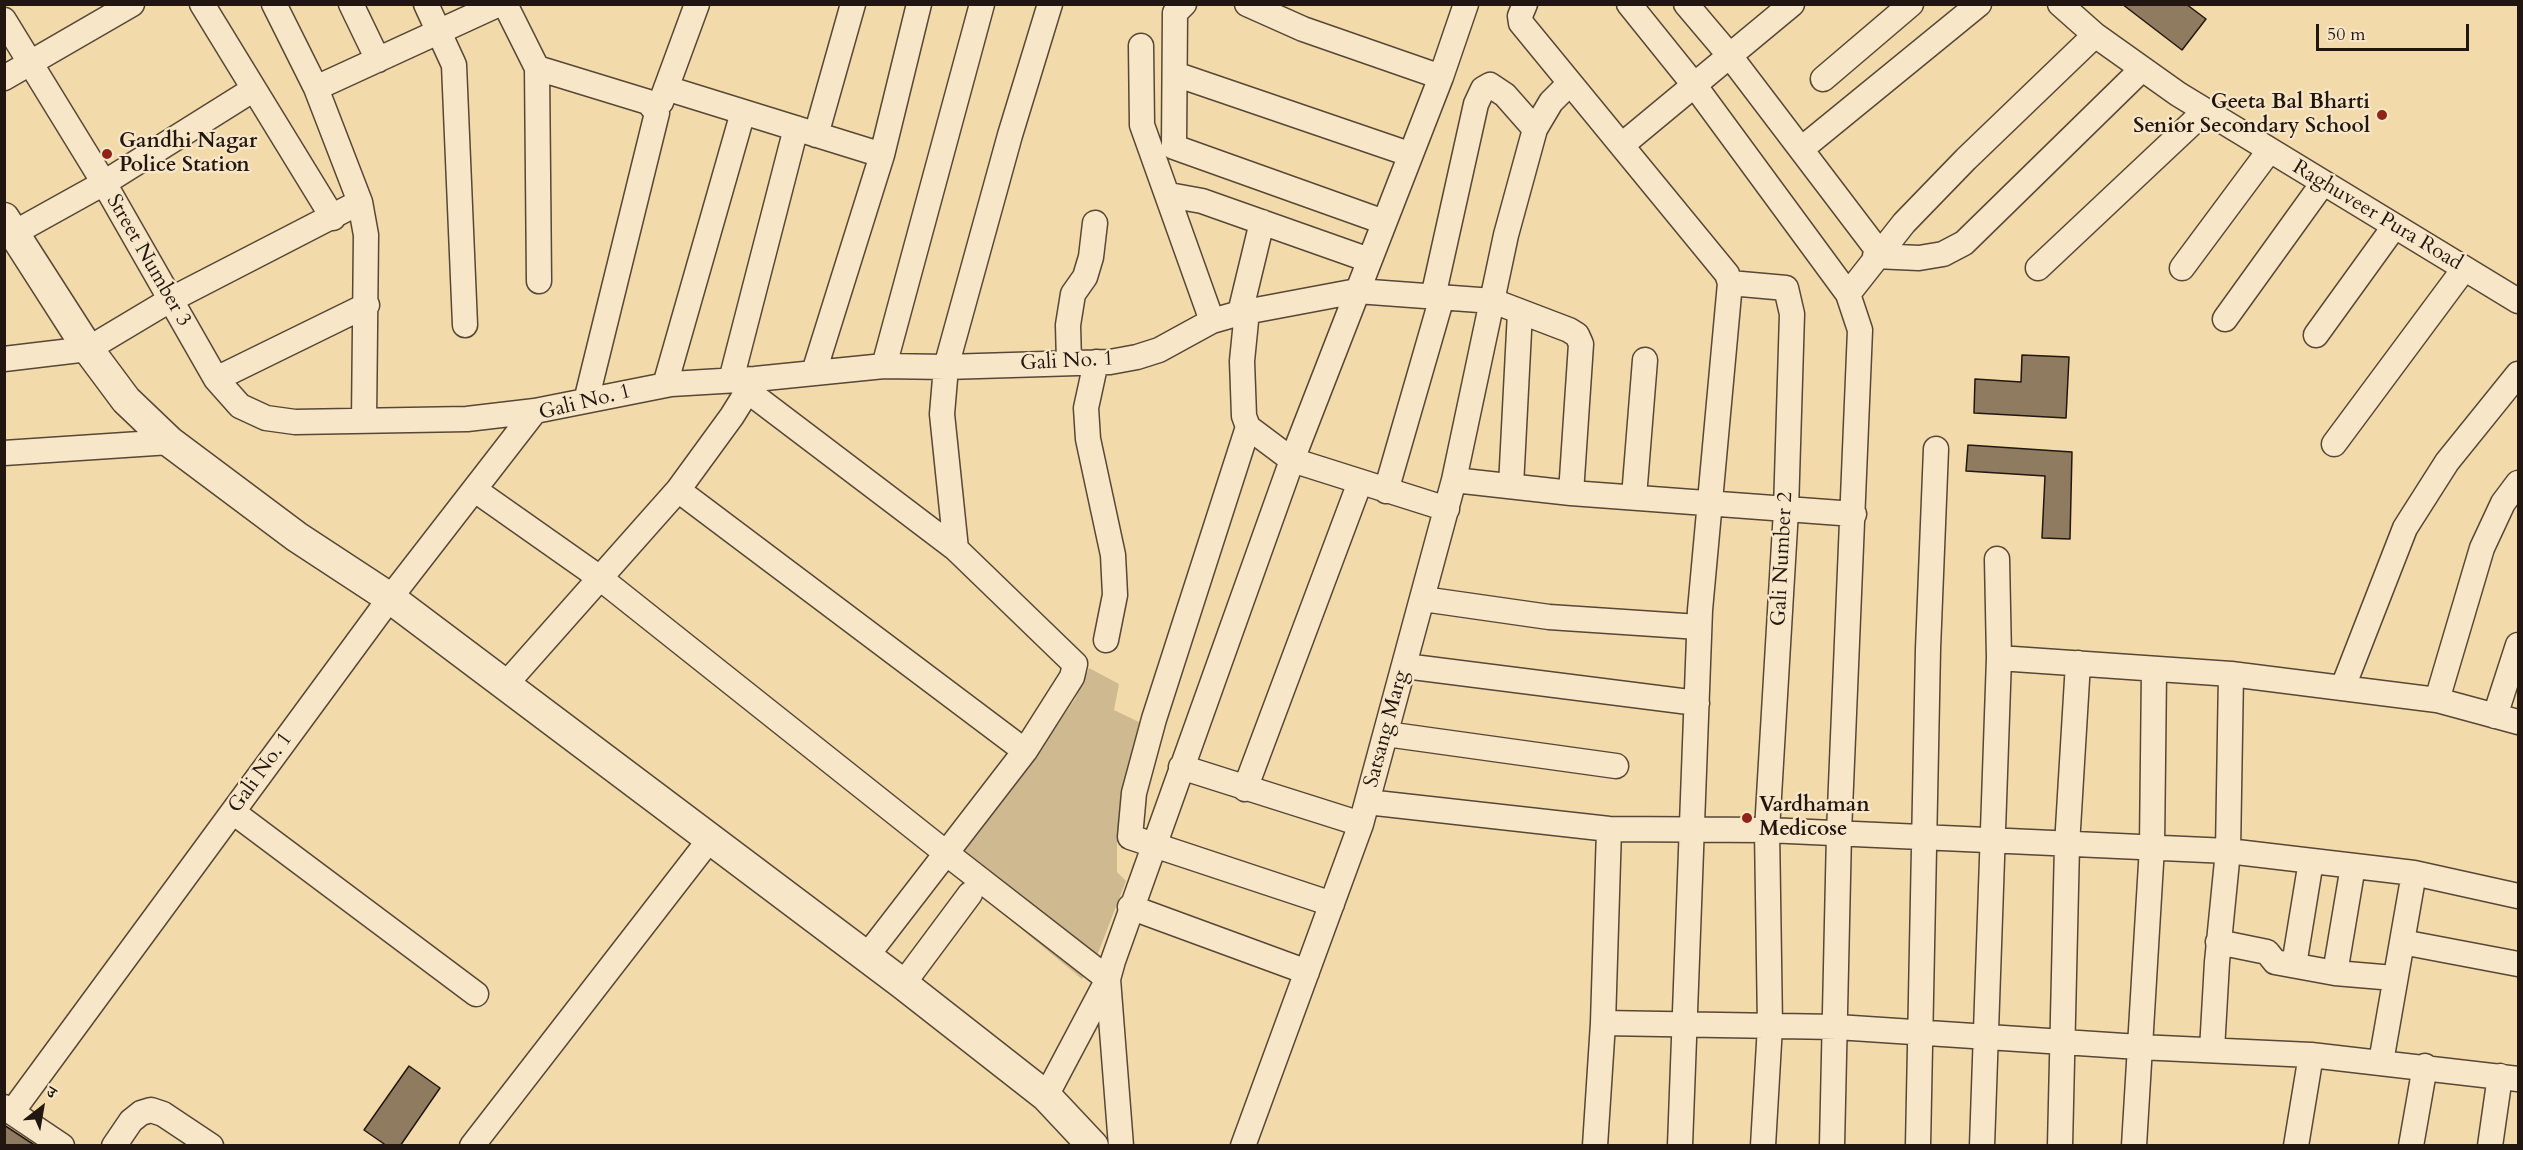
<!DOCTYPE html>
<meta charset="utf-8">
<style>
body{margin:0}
#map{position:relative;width:2523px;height:1150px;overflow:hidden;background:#f3daaa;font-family:Cardo,"Noto Serif Devanagari",serif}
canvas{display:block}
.frame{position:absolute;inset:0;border:6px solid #221610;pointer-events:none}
.north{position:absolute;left:12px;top:1078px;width:60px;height:60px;-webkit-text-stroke:4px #f7e7c8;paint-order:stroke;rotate:31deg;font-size:16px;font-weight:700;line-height:24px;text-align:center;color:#221610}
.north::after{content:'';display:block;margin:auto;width:21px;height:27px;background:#221610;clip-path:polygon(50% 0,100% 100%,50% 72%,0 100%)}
.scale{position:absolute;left:2316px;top:24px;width:153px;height:27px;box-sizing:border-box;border:3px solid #221610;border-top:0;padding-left:8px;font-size:18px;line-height:21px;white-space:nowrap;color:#221610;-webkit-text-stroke:4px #f7e7c8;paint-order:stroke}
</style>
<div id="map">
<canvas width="2523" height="1150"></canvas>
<div class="frame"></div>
<div class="north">उ</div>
<div class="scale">50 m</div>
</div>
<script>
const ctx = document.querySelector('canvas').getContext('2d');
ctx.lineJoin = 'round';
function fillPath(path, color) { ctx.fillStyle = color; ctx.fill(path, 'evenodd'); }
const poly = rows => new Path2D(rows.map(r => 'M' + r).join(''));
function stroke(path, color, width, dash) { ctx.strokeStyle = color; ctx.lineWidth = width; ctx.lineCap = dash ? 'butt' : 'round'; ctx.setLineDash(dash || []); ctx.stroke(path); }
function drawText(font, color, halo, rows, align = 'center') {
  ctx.font = font + ' Cardo,serif'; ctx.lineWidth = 4.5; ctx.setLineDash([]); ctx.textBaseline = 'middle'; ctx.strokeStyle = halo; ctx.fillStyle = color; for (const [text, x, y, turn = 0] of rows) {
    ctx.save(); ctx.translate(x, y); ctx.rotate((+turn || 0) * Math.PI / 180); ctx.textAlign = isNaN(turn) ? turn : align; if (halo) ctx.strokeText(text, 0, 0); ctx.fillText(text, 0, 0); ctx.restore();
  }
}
fillPath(poly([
 [1089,668,1119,684,1114,710,1143,724,1117,844,1117,872,1126,881,1098,953,1082,979,956,875,952,865,1024,773,1075,699]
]), '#cfb990');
const building = poly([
 [2122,4,2186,4,2206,19,2182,50,2122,4],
 [2022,355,2069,357,2066,418,1974,413,1975,379,2021,382,2022,355],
 [1968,445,2072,452,2070,539,2042,538,2045,476,1966,471,1968,445],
 [409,1066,440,1088,400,1146,387,1146,364,1130,409,1066],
 [4,1125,36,1146,4,1146,4,1125]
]);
fillPath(building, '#8f7c60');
stroke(building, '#221610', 1.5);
const minor = poly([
 [202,4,333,218],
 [351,4,378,60],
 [426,4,454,65,465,325],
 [505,4,537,68,539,281],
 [1184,4,1175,13,1174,147,1384,222],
 [1247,4,1303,29,1441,77],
 [1525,4,1520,16,1521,23,1727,274,1730,283,1700,610,1680,1146],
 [1629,4,1695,86,1848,294,1860,330,1839,833,1832,1146],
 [1686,4,1730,56,1879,252],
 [2060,4,2095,35,2178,94,2518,301],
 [4,20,104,183,216,379,240,406,266,418,295,422,467,419,535,411],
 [1141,46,1142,125,1212,321],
 [537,68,648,102,657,113,586,401],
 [1175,74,1409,154],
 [4,78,132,4],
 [1823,79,1911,4],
 [316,88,499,4],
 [666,88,882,155],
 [661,102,697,4],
 [816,135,853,4],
 [1810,142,1979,4],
 [1622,145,1792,4],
 [1169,195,1202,201,1369,260],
 [360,202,366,235,364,421],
 [14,233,104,183,254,89],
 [1875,256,1919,258,1943,254,1964,243,2141,70],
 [2038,268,2205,111],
 [2182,268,2269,151],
 [1730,283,1786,288,1792,314,1786,510,1767,830,1770,1026,1763,1146],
 [1848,294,1904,223,1966,159,2095,35],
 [1433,297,1476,104,1483,89,1490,85,1505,95,1535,129],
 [1247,311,1242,361,1244,416,1248,427,1292,460,1447,509],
 [1240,313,1262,222],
 [2225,319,2323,183],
 [2316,335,2394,227],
 [4,359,88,349,170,300,360,202,316,88,274,4],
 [1096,362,1086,408,1088,439,1113,555,1115,595,1106,640],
 [1069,363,1068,325,1073,294,1085,277,1091,257,1095,223],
 [884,366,982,4],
 [814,372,882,155,919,4],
 [216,379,367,305],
 [731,380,796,128],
 [665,385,743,112],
 [749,392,956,549,1075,664,1072,677,1025,751,866,957],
 [1248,427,1154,719,1134,793,1130,837,1332,904],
 [2334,444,2464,269],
 [4,453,170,442],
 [1454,480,1571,493,1854,514],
 [1511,486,1520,312],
 [475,490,600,578,946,853,1108,979,1046,1096],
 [678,490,1025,751],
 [1386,491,1442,297],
 [1634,497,1645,360],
 [956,549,942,414,946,367,1010,135,1050,4],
 [1423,599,1549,617,1699,627],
 [1999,658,2231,674,2228,851,2217,962,2212,1050],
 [1405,666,1697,703],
 [2231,674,2437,700,2518,722],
 [506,684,678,490,732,416,755,379],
 [2343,687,2405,528,2447,462,2518,374],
 [2437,700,2482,548,2503,503,2518,483],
 [2495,716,2518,645],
 [1386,734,1616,766],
 [1181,767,1361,824],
 [1245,789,1360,482],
 [1367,802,1609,829,1767,830,2228,851,2414,873,2518,896],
 [233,812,476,994],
 [1130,907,1307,972],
 [2218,942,2267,952,2275,962,2335,973,2394,978],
 [2402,942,2518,964],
 [2294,965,2311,861],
 [2335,973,2353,866],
 [903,984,970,894],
 [1603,1023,1837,1027,2139,1047,2311,1055,2518,1079],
 [2381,1062,2414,873],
 [4,1107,62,1146],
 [12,1112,390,598,535,411,671,384,755,379,884,366,946,367,1110,362,1137,357,1159,350,1212,321,1240,313,1357,291,1493,301,1569,330,1577,335,1581,344,1571,493],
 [114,1146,131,1121,141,1113,151,1110,163,1114,211,1146],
 [472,1146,710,839],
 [1121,1146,1108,979,1113,961,1292,460,1441,77,1466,4],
 [1243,1146,1361,824,1454,480,1506,235,1535,129,1551,102,1570,83],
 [1595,1146,1603,1023,1609,829],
 [1918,1146,1928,649,1936,449],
 [1982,1146,1999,658,1997,559],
 [2060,1146,2067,845,2078,663],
 [2134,1146,2152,847,2154,671],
 [2296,1146,2311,1055],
 [2411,1146,2425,1066],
 [2490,1146,2500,1076]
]);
const tertiary = poly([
 [4,218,88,349,126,400,170,442,297,537,390,598,903,984,1046,1096,1093,1146]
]);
stroke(minor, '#564736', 27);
stroke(tertiary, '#564736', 33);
stroke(minor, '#f7e7c8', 24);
stroke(tertiary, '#f7e7c8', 30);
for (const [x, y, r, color] of [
 [2382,115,6,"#8f2418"],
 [107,154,6,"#8f2418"],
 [1747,818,6,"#8f2418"]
]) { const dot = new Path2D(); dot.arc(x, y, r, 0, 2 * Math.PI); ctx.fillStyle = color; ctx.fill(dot); stroke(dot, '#f7e7c8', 2); }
drawText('bold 21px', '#221610', '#f7e7c8', [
 ["Geeta Bal Bharti",2370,103,"right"],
 ["Senior Secondary School",2370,127,"right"],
 ["Gandhi Nagar",119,142],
 ["Police Station",119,166],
 ["Vardhaman",1759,806],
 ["Medicose",1759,830]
], 'left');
drawText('21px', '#221610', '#f7e7c8', [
 ["Raghuveer Pura Road",2377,216,31],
 ["Street Number 3",148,261,60],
 ["Gali No. 1",1067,362,-3],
 ["Gali No. 1",585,403,-14],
 ["Gali Number 2",1783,559,-87],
 ["Satsang Marg",1387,729,-75],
 ["Gali No. 1",261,773,-54]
]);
</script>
